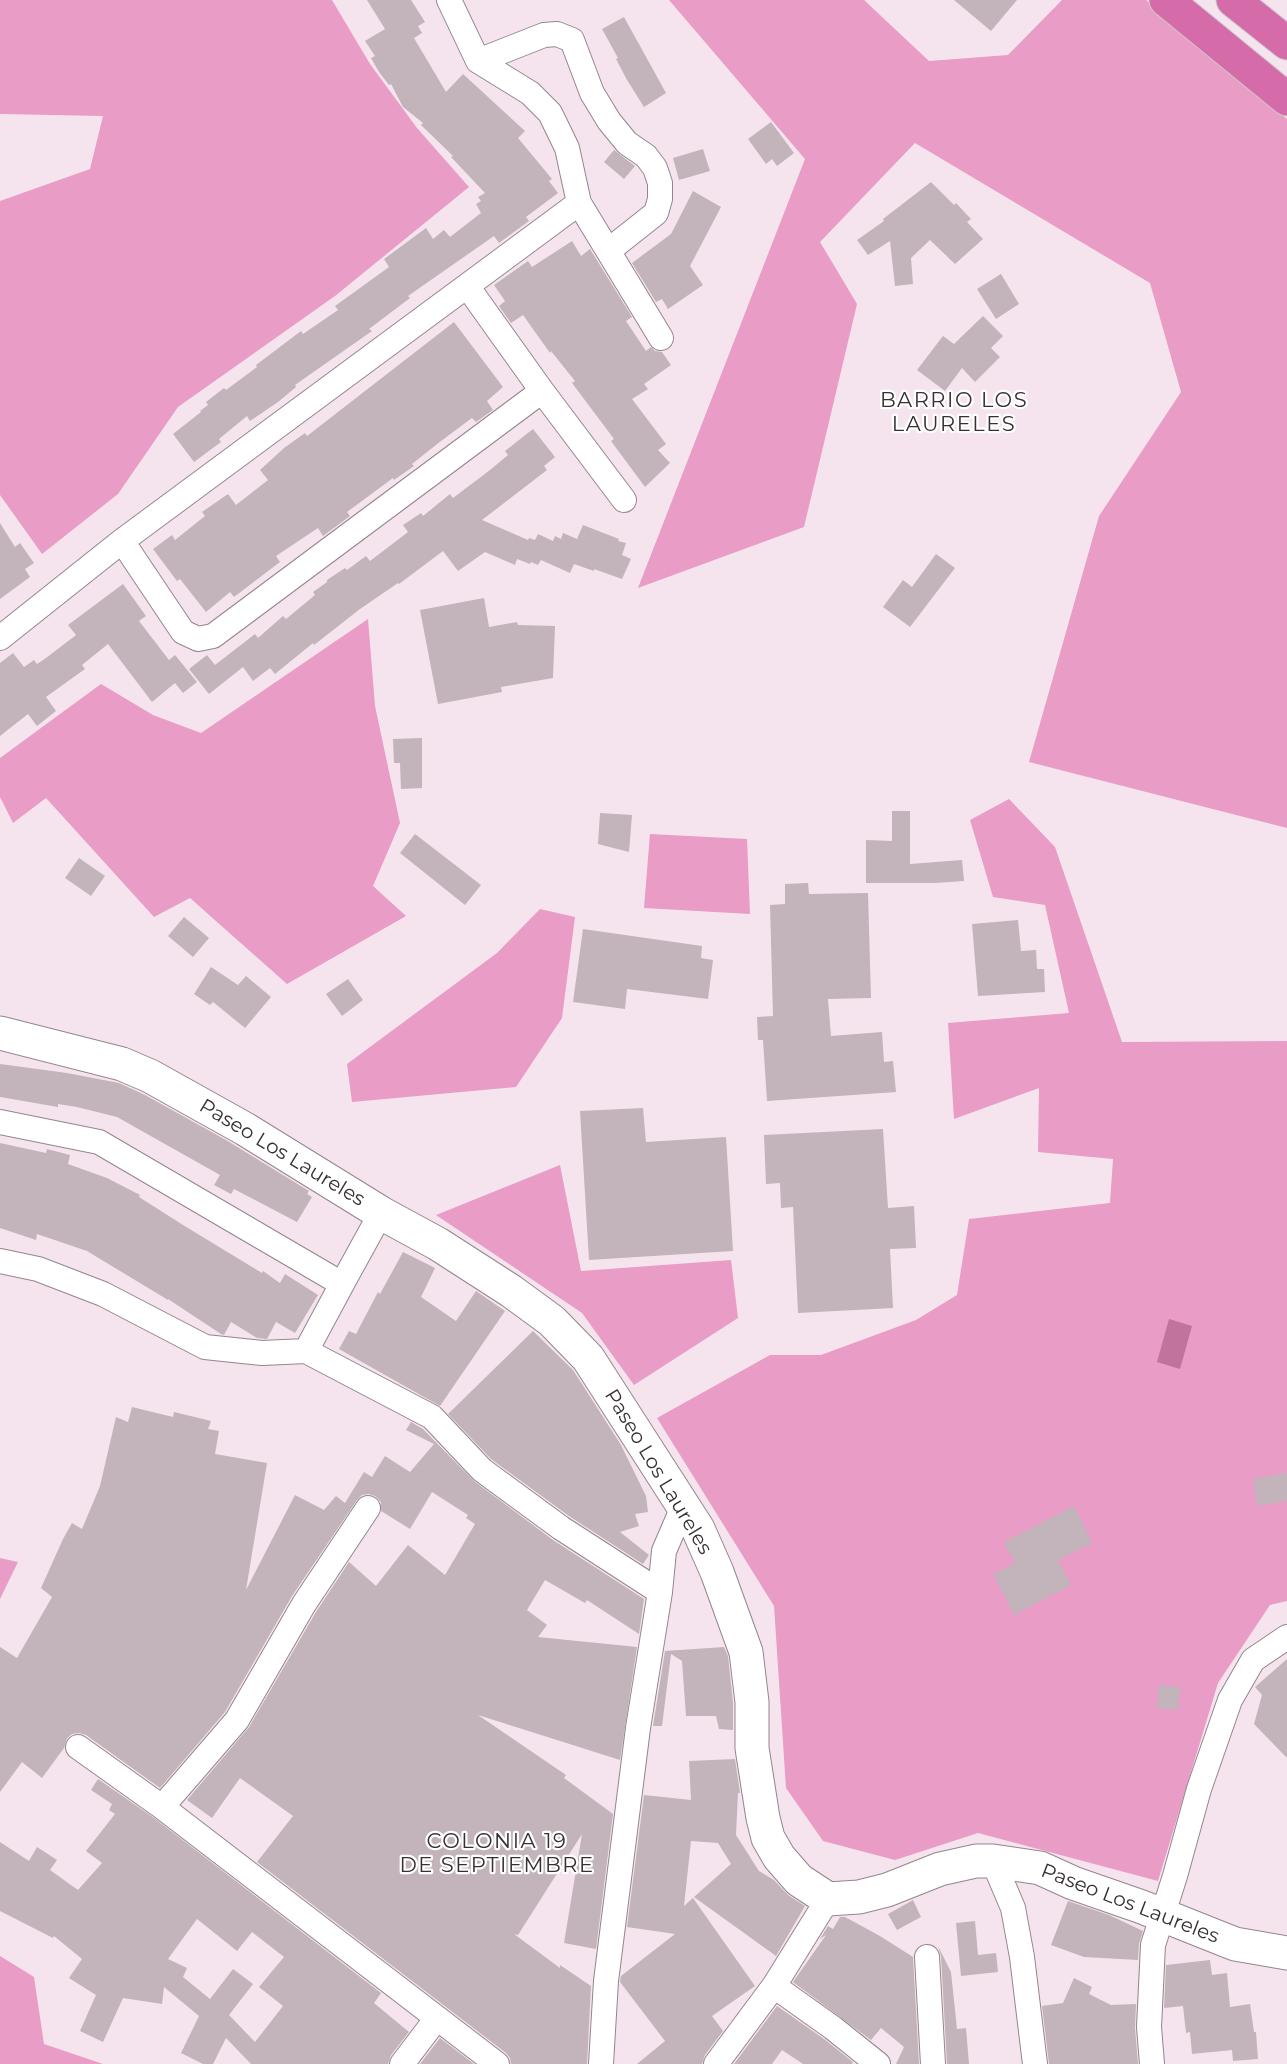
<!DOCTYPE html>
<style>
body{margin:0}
canvas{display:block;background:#f5e4ed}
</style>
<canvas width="1287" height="2064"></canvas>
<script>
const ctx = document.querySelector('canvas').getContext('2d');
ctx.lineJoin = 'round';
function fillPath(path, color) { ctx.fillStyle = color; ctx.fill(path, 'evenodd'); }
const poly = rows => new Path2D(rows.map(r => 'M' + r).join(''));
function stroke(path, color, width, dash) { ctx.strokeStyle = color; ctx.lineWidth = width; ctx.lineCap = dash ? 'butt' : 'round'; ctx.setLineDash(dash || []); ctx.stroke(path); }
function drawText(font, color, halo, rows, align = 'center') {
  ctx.font = font + ' Montserrat,sans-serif'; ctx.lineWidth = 4.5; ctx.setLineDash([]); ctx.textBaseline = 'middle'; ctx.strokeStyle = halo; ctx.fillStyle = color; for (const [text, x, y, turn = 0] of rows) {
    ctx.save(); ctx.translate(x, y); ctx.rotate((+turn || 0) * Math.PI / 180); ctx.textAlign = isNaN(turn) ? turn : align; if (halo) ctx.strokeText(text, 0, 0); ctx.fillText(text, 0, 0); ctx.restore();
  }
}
fillPath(poly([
 [0,0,332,0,370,64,417,128,469,187,335,296,178,407,118,494,42,554,0,495,0,201,90,169,103,116,0,114],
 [669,0,864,0,929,61,1008,55,1062,0,1146,0,1287,119,1287,828,1029,762,1099,516,1181,392,1150,283,915,143,820,242,857,304,804,527,638,588,805,159],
 [368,619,375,706,400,823,373,886,406,916,287,984,190,898,154,917,46,798,13,823,0,797,0,758,101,684,153,715,201,733],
 [1009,799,1055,847,1122,1042,1287,1041,1287,1601,1270,1605,1218,1683,1158,1881,978,1833,895,1860,823,1841,786,1788,774,1606,657,1418,770,1355,821,1355,916,1320,957,1295,969,1219,1110,1203,1113,1159,1038,1152,1039,1088,954,1119,948,1023,1069,1013,1045,905,993,897,970,820],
 [650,834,747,839,750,914,644,908],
 [540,909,575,917,562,1018,516,1087,352,1102,347,1064,497,953],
 [560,1165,581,1271,731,1260,738,1318,634,1385,582,1313,436,1215],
 [0,1558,18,1562,0,1599],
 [0,1956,34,1977,44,2044,103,2064,0,2064]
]), '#e99cc6');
fillPath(poly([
 [1169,1319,1192,1326,1180,1369,1157,1362]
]), '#c1739e');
fillPath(poly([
 [367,0,411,0,425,22,418,26,422,33,414,38,446,92,463,74,525,131,518,138,552,179,549,181,558,193,526,217,529,221,499,243,494,236,408,296,410,298,369,329,372,331,295,385,296,387,278,402,250,421,247,416,219,439,221,442,194,462,173,434,201,412,200,411,208,405,206,402,224,388,226,390,257,367,256,365,301,331,303,334,338,310,335,306,389,267,384,259,426,228,433,239,444,230,450,237,481,213,476,204,481,201,478,197,485,193,451,157,453,156,421,125,423,123,403,107,391,84,389,85,379,72,371,58,375,56,365,41,385,29],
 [954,0,1017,0,991,31],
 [624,17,666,93,644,107,627,80,616,59,618,58,602,29],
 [771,122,794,153,777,166,772,159,766,164,748,139],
 [703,149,710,171,679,180,673,158],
 [614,150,635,166,624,179,604,162],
 [931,182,954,205,956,203,971,219,967,222,983,239,955,264,930,240,911,258,913,284,895,286,890,241,868,255,857,240,884,221,883,219],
 [693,191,721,207,690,266,703,285,668,309,662,299,656,302,632,263,671,234],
 [572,241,581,256,590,249,632,317,626,321,646,351,651,347,655,351,662,352,671,365,644,384,648,389,632,399,666,444,658,450,670,463,645,487,611,441,614,439,572,383,575,381,551,351,550,353,523,315,511,323,499,306,505,301,494,285,528,261,532,267],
 [1001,274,1019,304,996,319,977,289],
 [983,316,1003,336,991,348,1000,357,975,382,962,368,945,391,917,370,943,336,954,344],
 [454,322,503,387,487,401,493,410,476,422,472,418,441,441,412,464,414,466,394,480,393,478,347,512,350,516,323,536,318,528,276,556,280,562,234,597,230,592,206,612,180,579,177,581,153,549,172,535,175,540,205,516,202,512,228,494,236,505,268,480,260,470,284,448,305,433,307,436],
 [533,429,555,457,544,466,547,470,482,520,528,540,529,538,535,540,538,534,553,541,555,536,561,539,563,533,577,539,583,525,619,539,618,541,626,543,622,555,631,559,622,579,594,569,594,571,574,564,570,573,541,560,538,565,531,562,530,564,517,559,515,565,485,552,458,571,443,551,399,584,398,583,360,609,314,645,313,643,275,674,270,668,253,681,243,667,209,694,189,669,207,655,215,665,255,634,258,638,283,616,286,619,315,595,313,592,327,582,327,580,345,568,347,570,366,556,370,561,408,532,403,525,421,513,423,516,450,494,453,498,490,470,508,455,505,451],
 [0,523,15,547,20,543,34,563,25,569,30,577,0,599],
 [936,554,955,568,910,627,883,607,903,580,912,587],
 [123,584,146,616,139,621,169,660,175,655,197,682,183,693,175,683,152,702,108,644,82,665,85,669,46,697,56,711,37,726,28,714,0,736,0,663,13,653,24,667,34,660,37,664,46,658,76,635,68,625],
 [484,598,489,627,517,622,518,625,555,626,553,678,501,687,502,692,438,704,420,610],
 [422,738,422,788,401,789,400,763,394,763,393,739],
 [892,811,910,811,910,864,962,860,964,881,935,883,866,883,866,840,892,841],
 [600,813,632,815,629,852,598,844],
 [415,834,481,885,465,905,400,853],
 [79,858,105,876,91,896,65,878],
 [808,883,809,894,868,893,871,998,828,999,831,1036,882,1032,884,1062,893,1061,896,1092,767,1101,763,1040,758,1040,757,1017,773,1016,770,905,785,904,785,884],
 [184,917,209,938,193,957,168,936],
 [1018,920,1021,951,1036,950,1037,969,1044,969,1045,992,978,996,972,924],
 [583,929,702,946,701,958,713,960,708,999,627,989,625,1009,573,1002],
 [211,967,238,985,246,976,271,997,245,1028,213,1002,210,1005,194,994],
 [348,979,363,1000,342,1016,326,994],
 [0,1064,67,1073,119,1083,145,1095,226,1140,309,1191,307,1194,312,1197,297,1222,234,1189,231,1194,214,1185,220,1175,117,1117,77,1107,58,1104,58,1107,0,1097],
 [643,1108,646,1142,726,1137,733,1251,589,1260,580,1111],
 [883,1129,888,1208,914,1206,916,1248,890,1249,893,1308,798,1313,793,1207,781,1208,780,1183,766,1184,764,1135],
 [0,1143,46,1153,47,1149,70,1155,68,1164,107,1178,140,1195,139,1197,183,1225,262,1273,263,1271,280,1283,285,1274,318,1295,295,1333,276,1322,267,1339,257,1338,231,1322,224,1335,221,1334,168,1299,168,1300,87,1251,37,1234,36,1240,0,1228],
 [403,1252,435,1268,421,1297,456,1321,476,1291,505,1311,440,1406,339,1349,349,1331,356,1334,378,1292,380,1294],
 [533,1331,573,1370,621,1445,646,1496,648,1512,635,1514,639,1526,620,1532,649,1555,643,1564,569,1516,491,1459,448,1414],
 [132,1407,173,1417,174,1412,211,1421,208,1429,219,1431,215,1454,267,1463,246,1590,295,1495,324,1510,336,1496,345,1503,364,1472,372,1477,385,1456,410,1472,434,1444,406,1430,411,1422,423,1429,474,1481,553,1540,644,1599,639,1634,587,1600,585,1603,545,1580,527,1610,547,1625,538,1637,637,1647,620,1760,478,1715,566,1775,564,1778,613,1814,596,1949,564,1943,582,1834,518,1935,514,1934,560,1968,560,1965,591,1986,587,2064,511,2064,510,2058,506,2053,257,1862,293,1816,240,1778,212,1818,187,1800,249,1727,316,1612,349,1562,376,1586,408,1545,445,1575,475,1524,466,1518,468,1515,432,1492,410,1529,381,1511,381,1502,375,1496,369,1494,362,1495,357,1500,292,1596,225,1712,160,1788,86,1735,79,1733,72,1734,67,1738,64,1748,42,1778,22,1762,0,1792,0,1647,17,1658,52,1597,41,1588,63,1539,72,1523,82,1529,100,1486,116,1417,128,1422],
 [1287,1473,1287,1501,1257,1506,1253,1479],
 [1074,1506,1092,1543,1058,1560,1071,1585,1014,1615,993,1574,1015,1563,1004,1542],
 [724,1647,728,1656,733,1703,733,1730,719,1729,716,1716,686,1716,682,1661,671,1654,662,1726,653,1726,665,1651],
 [1287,1659,1287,1758,1254,1724,1262,1695,1255,1687],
 [1159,1685,1180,1687,1178,1710,1157,1708],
 [735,1759,740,1793,738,1793,736,1835,759,1871,774,1880,788,1895,805,1906,776,1956,694,1897,731,1864,718,1843,691,1841,684,1906,693,1898,755,1986,712,2016,723,2031,705,2055,702,2064,637,2064,665,2041,620,1982,621,1976,675,1934,627,1927,644,1795,691,1800,689,1761],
 [98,1779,154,1818,381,1993,374,2003,409,2032,391,2055,388,2064,251,2064,226,2038,213,2064,203,2064,181,2053,199,2016,164,1987,162,2004,123,1998,103,2042,80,2031,96,1995,69,1978,82,1959,54,1936,53,1938,0,1911,0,1842,29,1861,37,1847,57,1860,50,1870,78,1890,102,1863,86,1851,115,1814,109,1810,112,1804,91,1790],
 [197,1919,237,1951,252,1932,284,1957,259,1987,283,2006,255,2042,229,2015,253,1984,233,1969,210,1999,183,1977,187,1968,168,1959],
 [913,1900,921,1917,897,1930,888,1914],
 [1068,1901,1109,1915,1143,1931,1139,1944,1138,1960,1084,1957,1051,1945],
 [840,1917,845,1917,880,1936,913,1957,919,2064,896,2064,904,2047,881,2028,871,2040,793,1982,826,1935,820,1939,828,1926,833,1929],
 [975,1921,978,1955,996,1953,998,1972,961,1976,956,1923],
 [938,1946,951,1972,957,2029,966,2028,969,2064,947,2064,941,1956],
 [1210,1960,1212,1975,1227,1973,1230,2007,1250,2004,1254,2032,1256,2032,1258,2059,1233,2061,1232,2050,1192,2054,1190,2032,1186,2033,1183,2006,1164,2008,1166,1965],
 [1074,1978,1092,1987,1089,1994,1111,2005,1136,2004,1135,2028,1138,2064,1049,2064,1042,2006,1063,2003],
 [777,2006,824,2039,853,2062,852,2064,803,2064,782,2050,772,2064,734,2064],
 [440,2038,474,2064,420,2064]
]), '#c3b3bb');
const street = poly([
 [449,0,478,61,530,93,550,113,567,148,579,203,661,338],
 [478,61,544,35,557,34,572,40,592,93,609,121,627,143,646,156,655,168,660,183,660,199,656,213,608,251],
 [467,286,542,391,624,500],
 [122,541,183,632,198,639,213,636,542,391],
 [0,638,122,541,579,203],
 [0,1122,99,1142,342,1284,381,1213],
 [0,1261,38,1269,103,1294,205,1347,262,1353,306,1351,432,1417,482,1470,561,1528,660,1592],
 [306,1351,342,1284],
 [78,1747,162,1807,497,2064],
 [162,1807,237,1720,304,1604,368,1508],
 [993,1861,1013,1908,1022,1957,1035,2064],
 [927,1957,933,2064],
 [774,1986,833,2028,878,2064],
 [402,2064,437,2018],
 [601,2064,606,1981,638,1728,660,1592,664,1551,683,1507],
 [716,2064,774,1986,828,1899],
 [1152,2064,1149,2027,1153,1945,1175,1876,1199,1789,1230,1700,1253,1660,1287,1637]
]);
const secondary = poly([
 [0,1033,122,1064,150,1076,245,1129,381,1213,438,1244,511,1291,552,1321,588,1358,698,1529,717,1572,746,1652,752,1702,752,1748,763,1818,768,1838,779,1857,799,1880,828,1899,859,1897,887,1890,940,1869,976,1861,993,1861,1040,1868,1073,1883,1142,1907,1235,1944,1287,1953]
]);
const highway = poly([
 [1166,0,1287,99],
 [1233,0,1287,43]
]);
stroke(street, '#94858d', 26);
stroke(secondary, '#94858d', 35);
stroke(highway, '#cbc9ca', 35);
stroke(street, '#fff', 24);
stroke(secondary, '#fff', 33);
stroke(highway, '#d56ca9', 33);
drawText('20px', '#363033', '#fff', [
 ["Paseo Los Laureles",282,1153,31],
 ["Paseo Los Laureles",658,1472,59],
 ["Paseo Los Laureles",1130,1904,21]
]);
ctx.letterSpacing = '1.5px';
drawText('21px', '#363033', '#fff', [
 ["BARRIO LOS",954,401],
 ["LAURELES",954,425],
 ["COLONIA 19",497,1842],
 ["DE SEPTIEMBRE",497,1866]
]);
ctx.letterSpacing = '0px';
</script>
